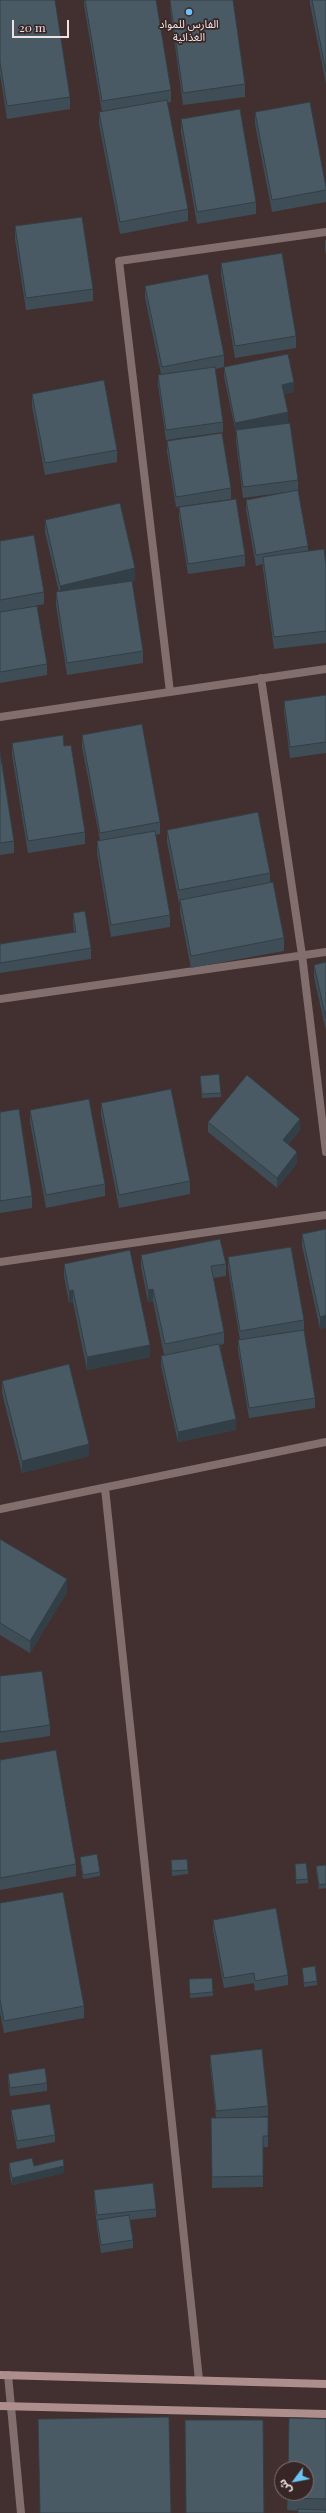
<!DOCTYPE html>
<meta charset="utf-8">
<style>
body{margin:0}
#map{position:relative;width:326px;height:2513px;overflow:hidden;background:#423030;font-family:"Playfair Display","Noto Sans Arabic",serif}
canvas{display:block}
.north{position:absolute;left:274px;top:2461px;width:40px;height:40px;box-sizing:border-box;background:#382626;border:1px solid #807171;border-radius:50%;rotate:238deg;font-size:11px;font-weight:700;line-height:16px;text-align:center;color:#ede1e1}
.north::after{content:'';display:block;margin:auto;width:14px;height:18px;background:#6cc3f3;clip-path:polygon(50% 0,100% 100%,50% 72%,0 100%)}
.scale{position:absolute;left:12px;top:20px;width:57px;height:18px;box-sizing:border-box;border:2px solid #ede1e1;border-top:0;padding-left:5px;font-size:12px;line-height:14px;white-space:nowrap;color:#ede1e1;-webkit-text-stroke:3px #382626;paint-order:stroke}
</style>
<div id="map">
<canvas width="326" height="2513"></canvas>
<div class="north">ش</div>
<div class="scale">20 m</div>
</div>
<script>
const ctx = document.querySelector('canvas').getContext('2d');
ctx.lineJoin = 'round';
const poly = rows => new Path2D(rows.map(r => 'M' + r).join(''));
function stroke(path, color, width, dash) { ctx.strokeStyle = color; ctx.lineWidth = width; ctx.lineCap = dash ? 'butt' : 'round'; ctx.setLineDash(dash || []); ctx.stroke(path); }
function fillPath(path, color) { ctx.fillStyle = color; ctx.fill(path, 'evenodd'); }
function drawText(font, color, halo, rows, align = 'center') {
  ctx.font = font + ' "Playfair Display","Noto Sans Arabic",serif'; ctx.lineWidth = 3.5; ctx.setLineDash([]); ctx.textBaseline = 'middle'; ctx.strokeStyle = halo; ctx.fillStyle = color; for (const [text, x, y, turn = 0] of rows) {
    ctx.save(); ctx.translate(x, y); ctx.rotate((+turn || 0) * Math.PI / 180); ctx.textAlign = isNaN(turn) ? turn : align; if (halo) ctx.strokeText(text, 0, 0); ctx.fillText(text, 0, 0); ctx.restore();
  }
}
stroke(poly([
 [261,678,302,955,326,1152],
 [170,692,119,261,326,232],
 [0,717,326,669],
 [0,999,326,952],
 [0,1262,326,1215],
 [105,1488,199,2380],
 [0,1509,326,1442],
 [8,2375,21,2513]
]), '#836e6e', 8);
stroke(poly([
 [0,2375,326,2384],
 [0,2406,326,2414]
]), '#ae8e8d', 8);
fillPath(poly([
 [0,0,70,97,70,109,7,119,0,74],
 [84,0,156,0,171,90,171,102,167,103,188,209,188,221,120,234,99,124,99,112,102,112,84,5],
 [170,0,233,0,245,84,245,97,183,105,170,8],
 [310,0,326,0,326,84,310,4],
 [255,112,326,187,326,202,272,212,255,124],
 [181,119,256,202,256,214,197,224,181,132],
 [15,226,93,289,93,301,26,310,15,239],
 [325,240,326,240,326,255,325,252],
 [221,263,296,336,296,348,235,358,221,275],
 [145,286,224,355,224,367,294,392,284,394,288,422,269,426,298,480,298,490,308,546,308,551,326,564,326,643,274,649,263,569,263,564,256,566,246,510,246,500,287,492,243,498,236,441,236,433,224,377,224,367,215,369,223,422,223,432,166,440,158,385,158,375,161,374,145,298],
 [32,394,117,450,117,462,45,475,32,406],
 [167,441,231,488,231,499,176,507,167,452],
 [179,507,245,555,245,566,188,574,179,518],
 [45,520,135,580,132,581,143,651,143,663,67,675,56,605,56,592,59,592,45,532],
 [0,541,44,592,44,604,20,609,47,664,47,675,0,683],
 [326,695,326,753,290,758,284,711,284,701],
 [82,735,160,822,160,834,156,835,170,915,170,927,111,937,97,853,97,841,100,840,82,747],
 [12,743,64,746,85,832,85,844,28,853,12,755],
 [0,752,14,841,14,853,0,855],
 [167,830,270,873,270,882,284,938,284,951,191,968,180,912,180,902,179,903,167,842],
 [73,913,91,948,91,959,0,973,0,944,74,932,73,924],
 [326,962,326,1031,314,977,314,965],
 [200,1076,221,1093,221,1097,202,1098],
 [101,1103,190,1181,190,1194,119,1208,101,1115],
 [30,1110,105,1184,105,1196,46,1208,30,1122],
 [0,1112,32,1196,32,1208,0,1213],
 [208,1122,300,1130,288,1145,297,1163,277,1188,208,1132],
 [326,1229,320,1329,302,1246,302,1234],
 [141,1255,226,1264,226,1276,213,1278,224,1332,224,1344,220,1345,236,1430,178,1442,161,1366,161,1356,164,1355,153,1301,148,1302,141,1267],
 [228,1257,304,1320,304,1331,315,1398,315,1408,249,1418,238,1350,238,1340,240,1340,228,1268],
 [64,1264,150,1357,87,1370,73,1302,69,1303,64,1276],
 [2,1381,89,1456,22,1473,2,1393],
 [0,1539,67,1592,30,1653,0,1635],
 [0,1676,50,1725,50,1736,0,1743],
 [0,1760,76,1864,76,1876,0,1890],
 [80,1857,100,1872,100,1876,83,1879,80,1861],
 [171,1860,188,1870,188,1874,172,1876],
 [295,1864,308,1879,308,1883,296,1884],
 [326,1865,326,1888,319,1889,316,1870,316,1866],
 [0,1903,84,2006,84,2018,4,2033,0,2012],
 [213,1920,288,1975,288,1985,255,1991,254,1983,224,1988,213,1930],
 [302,1968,317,1981,317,1985,304,1987],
 [189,1979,213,1992,213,1996,190,1998],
 [210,2055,268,2106,268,2116,251,2118,268,2117,268,2147,263,2147,263,2187,212,2188,211,2118,216,2118,210,2065],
 [8,2074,47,2083,47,2091,10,2096,8,2081],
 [11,2110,55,2135,55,2142,17,2149,11,2118],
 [9,2163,34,2166,64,2173,12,2185,9,2171],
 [94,2190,156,2209,156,2217,130,2220,133,2240,133,2248,101,2253,97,2228,94,2197],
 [326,2419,326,2513,287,2510,288,2493]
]), '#3f4d56');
fillPath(poly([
 [294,382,294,392,282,395,282,385],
 [288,412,288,422,236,433,236,430,235,433,235,423],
 [135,568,135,580,60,598,60,586],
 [300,1119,300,1130,283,1151,283,1140],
 [297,1152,297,1163,277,1188,277,1178],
 [153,1289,153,1301,148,1302,148,1290],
 [73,1290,73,1302,69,1303,69,1291],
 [326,1315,326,1328,320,1329,320,1317],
 [150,1345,150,1357,87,1370,87,1357],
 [236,1419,236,1430,178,1442,178,1432],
 [89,1444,89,1456,22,1473,22,1461],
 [67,1579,67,1592,30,1653,30,1641],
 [64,2166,64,2173,12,2185,12,2178]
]), '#333f46');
const building = poly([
 [0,0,55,0,70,97,7,106,0,62,0,0],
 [85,0,156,0,171,90,102,101,85,0],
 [170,0,233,0,245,84,183,93,170,0],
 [312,0,326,0,326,72,312,0],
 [167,100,188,209,120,222,99,112,167,100],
 [310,102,326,187,326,190,272,200,255,112,310,102],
 [240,109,256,202,197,212,181,119,240,109],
 [82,217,93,289,26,298,15,226,82,217],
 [282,253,296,336,235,346,221,263,282,253],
 [208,274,224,355,162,367,145,286,208,274],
 [288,354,294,382,282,385,288,412,235,423,224,367,288,354],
 [215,367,223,422,166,430,158,375,215,367],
 [104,380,117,450,45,463,32,394,104,380],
 [290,423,298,480,243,487,236,430,290,423],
 [222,433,231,488,176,497,167,441,222,433],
 [298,490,308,546,256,555,246,500,298,490],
 [236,499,245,555,188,564,179,507,236,499],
 [120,503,135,568,60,586,45,520,120,503],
 [34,535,44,592,0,600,0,541,34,535],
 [324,549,326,564,326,631,274,637,263,557,324,549],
 [132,581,143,651,67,663,56,592,132,581],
 [37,606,47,664,0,672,0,612,37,606],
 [326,695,326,742,290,747,284,701,326,695],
 [142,724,160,822,100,833,82,735,142,724],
 [63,735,64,746,71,745,85,832,28,841,12,743,63,735],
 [0,752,14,841,0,843,0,752],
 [258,812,270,873,179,890,167,830,258,812],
 [155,831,170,915,111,925,97,841,155,831],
 [273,882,284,938,191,956,180,900,273,882],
 [85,911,91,948,0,963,0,944,76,932,73,913,85,911],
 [326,962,326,1019,314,965,326,962],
 [219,1074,221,1093,202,1094,200,1076,219,1074],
 [247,1075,300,1119,283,1140,297,1152,277,1178,208,1122,247,1075],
 [171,1089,190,1181,119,1195,101,1103,171,1089],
 [89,1099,105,1184,46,1195,30,1110,89,1099],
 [19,1109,32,1196,0,1201,0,1112,19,1109],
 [326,1229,326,1315,320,1317,302,1234,326,1229],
 [220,1239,226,1264,211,1266,224,1332,165,1344,153,1289,148,1290,141,1255,220,1239],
 [291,1247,304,1320,240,1331,228,1257,291,1247],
 [130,1250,150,1345,87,1357,73,1290,69,1291,64,1264,130,1250],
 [304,1330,315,1398,249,1408,238,1340,304,1330],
 [219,1344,236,1419,178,1432,161,1356,219,1344],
 [69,1364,89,1444,22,1461,2,1381,69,1364],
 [0,1539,67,1579,30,1641,0,1623,0,1539],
 [42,1671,50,1725,0,1732,0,1676,42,1671],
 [56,1750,76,1864,0,1878,0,1760,56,1750],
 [97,1854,100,1872,83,1875,80,1857,97,1854],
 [187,1859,188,1870,172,1871,171,1860,187,1859],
 [306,1863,308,1879,296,1880,295,1864,306,1863],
 [326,1865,326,1884,319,1885,316,1866,326,1865],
 [63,1892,84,2006,4,2021,0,2000,0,1903,63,1892],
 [276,1908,288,1975,255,1981,254,1973,224,1978,213,1920,276,1908],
 [315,1966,317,1981,304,1983,302,1968,315,1966],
 [212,1978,213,1992,190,1994,189,1979,212,1978],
 [262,2049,268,2106,216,2111,210,2055,262,2049],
 [45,2068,47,2083,10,2088,8,2074,45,2068],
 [50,2104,55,2135,17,2141,11,2110,50,2104],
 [268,2117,268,2136,263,2136,263,2176,212,2177,211,2118,268,2117],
 [32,2158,34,2166,63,2159,64,2166,12,2178,9,2163,32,2158],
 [153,2183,156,2209,97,2215,94,2190,153,2183],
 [129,2215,133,2240,101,2245,97,2220,129,2215],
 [169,2417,171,2513,40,2513,38,2419,169,2417],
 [289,2418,326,2419,326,2499,287,2498,288,2493,306,2493,306,2469,288,2469,289,2418],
 [185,2420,263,2420,264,2513,186,2513,185,2420],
 [298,2509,326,2510,326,2513,298,2513,298,2509]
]);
fillPath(building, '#495a64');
stroke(building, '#333f46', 1);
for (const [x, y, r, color] of [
 [189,12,4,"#6cc3f3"]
]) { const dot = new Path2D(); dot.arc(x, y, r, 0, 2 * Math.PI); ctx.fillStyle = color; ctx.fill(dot); stroke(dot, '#382626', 1.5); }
drawText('11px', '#ede1e1', '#382626', [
 ["الفارس للمواد",189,25],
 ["الغذائية",189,38]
]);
</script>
